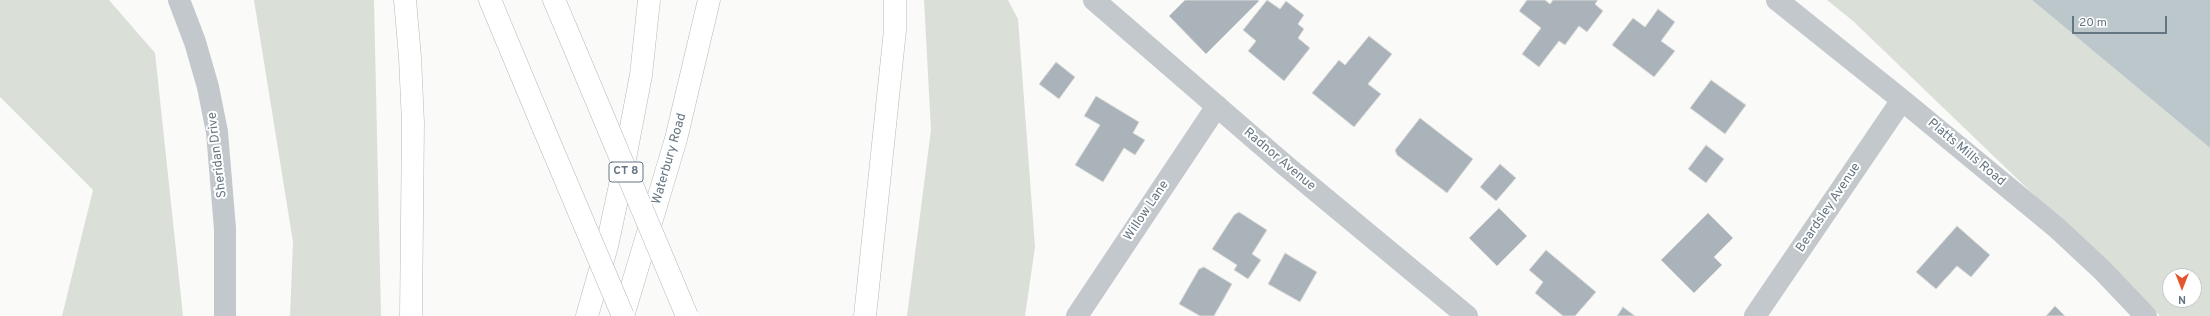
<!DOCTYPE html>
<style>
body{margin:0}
#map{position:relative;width:2210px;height:316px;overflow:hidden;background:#fafaf8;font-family:Overpass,sans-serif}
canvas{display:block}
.north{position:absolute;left:2162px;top:268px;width:40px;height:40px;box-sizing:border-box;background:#fff;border:1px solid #c1c8cd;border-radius:50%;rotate:180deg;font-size:11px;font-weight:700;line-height:16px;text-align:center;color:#657683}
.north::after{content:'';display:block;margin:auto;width:14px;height:18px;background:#e4572e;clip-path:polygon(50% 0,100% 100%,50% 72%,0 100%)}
.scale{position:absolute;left:2072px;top:16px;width:95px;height:18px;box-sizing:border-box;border:2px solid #657683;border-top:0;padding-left:5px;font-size:12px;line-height:14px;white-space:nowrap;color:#657683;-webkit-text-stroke:3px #fff;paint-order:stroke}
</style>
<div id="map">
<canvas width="2210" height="316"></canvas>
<div class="north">N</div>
<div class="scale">20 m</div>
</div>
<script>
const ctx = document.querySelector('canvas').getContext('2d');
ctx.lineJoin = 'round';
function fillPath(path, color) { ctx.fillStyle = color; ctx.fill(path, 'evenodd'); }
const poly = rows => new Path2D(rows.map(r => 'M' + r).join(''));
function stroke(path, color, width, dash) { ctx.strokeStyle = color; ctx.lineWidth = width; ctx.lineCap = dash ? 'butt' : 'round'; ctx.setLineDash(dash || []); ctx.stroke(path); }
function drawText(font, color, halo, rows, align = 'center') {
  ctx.font = font + ' Overpass,sans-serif'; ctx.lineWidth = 4; ctx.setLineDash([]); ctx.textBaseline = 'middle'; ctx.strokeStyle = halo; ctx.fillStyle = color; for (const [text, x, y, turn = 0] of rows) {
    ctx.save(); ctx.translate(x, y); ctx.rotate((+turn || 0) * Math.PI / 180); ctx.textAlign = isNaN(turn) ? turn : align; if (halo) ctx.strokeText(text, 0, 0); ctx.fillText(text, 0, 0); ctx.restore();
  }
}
fillPath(poly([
 [0,0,109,0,155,53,183,316,62,316,93,190,0,97],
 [254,0,374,0,381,316,290,316,293,242],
 [924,0,1008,0,1018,19,1035,247,1025,316,907,316,931,130],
 [1827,0,2032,0,2210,148,2210,316,2160,316,1853,21],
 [2170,276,2194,276,2194,300,2170,300]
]), '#dadfd7');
fillPath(poly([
 [2032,0,2210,0,2210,148]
]), '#bbc7cb');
const building = poly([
 [1185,0,1258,0,1259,1,1206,54,1169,16,1185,0],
 [1267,0,1280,9,1286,1,1304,15,1298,24,1304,29,1298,38,1310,48,1284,81,1248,51,1256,41,1243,30,1267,0],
 [1527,0,1545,0,1550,4,1553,0,1598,0,1595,4,1603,11,1587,32,1579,26,1565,45,1559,41,1539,67,1522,54,1541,28,1519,11,1527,0],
 [1658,9,1675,22,1661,41,1675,51,1654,77,1612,45,1633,18,1645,27,1658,9],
 [1369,36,1392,54,1368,84,1381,94,1354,127,1312,93,1339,60,1345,65,1369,36],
 [1056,62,1075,77,1059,99,1039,84,1056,62],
 [1711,80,1746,105,1725,134,1690,108,1711,80],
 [1096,96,1139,122,1133,133,1145,140,1135,155,1124,148,1103,182,1075,165,1100,125,1084,116,1096,96],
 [1420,118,1473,159,1447,193,1397,155,1395,150,1420,118],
 [1706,145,1724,159,1706,183,1688,169,1706,145],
 [1500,164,1516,178,1496,201,1480,187,1500,164],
 [1499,208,1527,236,1497,266,1469,238,1499,208],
 [1239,212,1267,230,1252,254,1261,260,1248,279,1234,270,1237,265,1212,249,1234,215,1239,212],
 [1708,213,1733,238,1714,257,1722,265,1694,293,1661,260,1708,213],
 [1957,226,1990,255,1971,277,1957,266,1936,289,1916,272,1957,226],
 [1546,250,1596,292,1575,316,1563,316,1535,293,1543,282,1529,270,1546,250],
 [1285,253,1317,272,1300,302,1268,284,1285,253],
 [1204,267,1232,284,1214,316,1200,316,1179,304,1199,269,1204,267],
 [2055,306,2065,316,2046,316,2055,306],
 [1623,307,1635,316,1617,316,1623,307]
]);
fillPath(building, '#aab3b9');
stroke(building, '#dcdcda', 1);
const primary = poly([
 [587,316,607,246,619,190,641,75,649,0],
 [623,316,676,139,709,0]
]);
const motorway = poly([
 [405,0,410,57,413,123,411,316],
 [490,0,543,127],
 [554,0,566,28],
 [865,316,895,30,895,0]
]);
stroke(primary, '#b5babe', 23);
stroke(motorway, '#b4b9bd', 23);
stroke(poly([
 [179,0,195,42,208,87,217,132,225,229,225,316],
 [1094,0,1286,166,1467,316],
 [1777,0,1902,100,2057,228,2102,270,2146,316],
 [1077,316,1217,106],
 [1755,316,1902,100]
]), '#c3c8cc', 22);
stroke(primary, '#fff', 22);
stroke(motorway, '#fff', 22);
const motorwayBridge = poly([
 [566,28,687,316],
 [543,127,623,316]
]);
stroke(motorwayBridge, '#b4b9bd', 23, []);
stroke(motorwayBridge, '#fff', 22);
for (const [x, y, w] of [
 [626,172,34]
]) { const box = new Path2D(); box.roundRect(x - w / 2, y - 10, w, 20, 3); ctx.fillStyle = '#fff'; ctx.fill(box); stroke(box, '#657683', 1); }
drawText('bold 12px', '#657683', null, [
 ["CT 8",626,172]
]);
drawText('13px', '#657683', '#fff', [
 ["Platts Mills Road",1966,153,40],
 ["Sheridan Drive",218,155,-97],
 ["Waterbury Road",670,159,-74],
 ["Radnor Avenue",1279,160,40],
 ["Beardsley Avenue",1829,208,-56],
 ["Willow Lane",1147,211,-56]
]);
</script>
